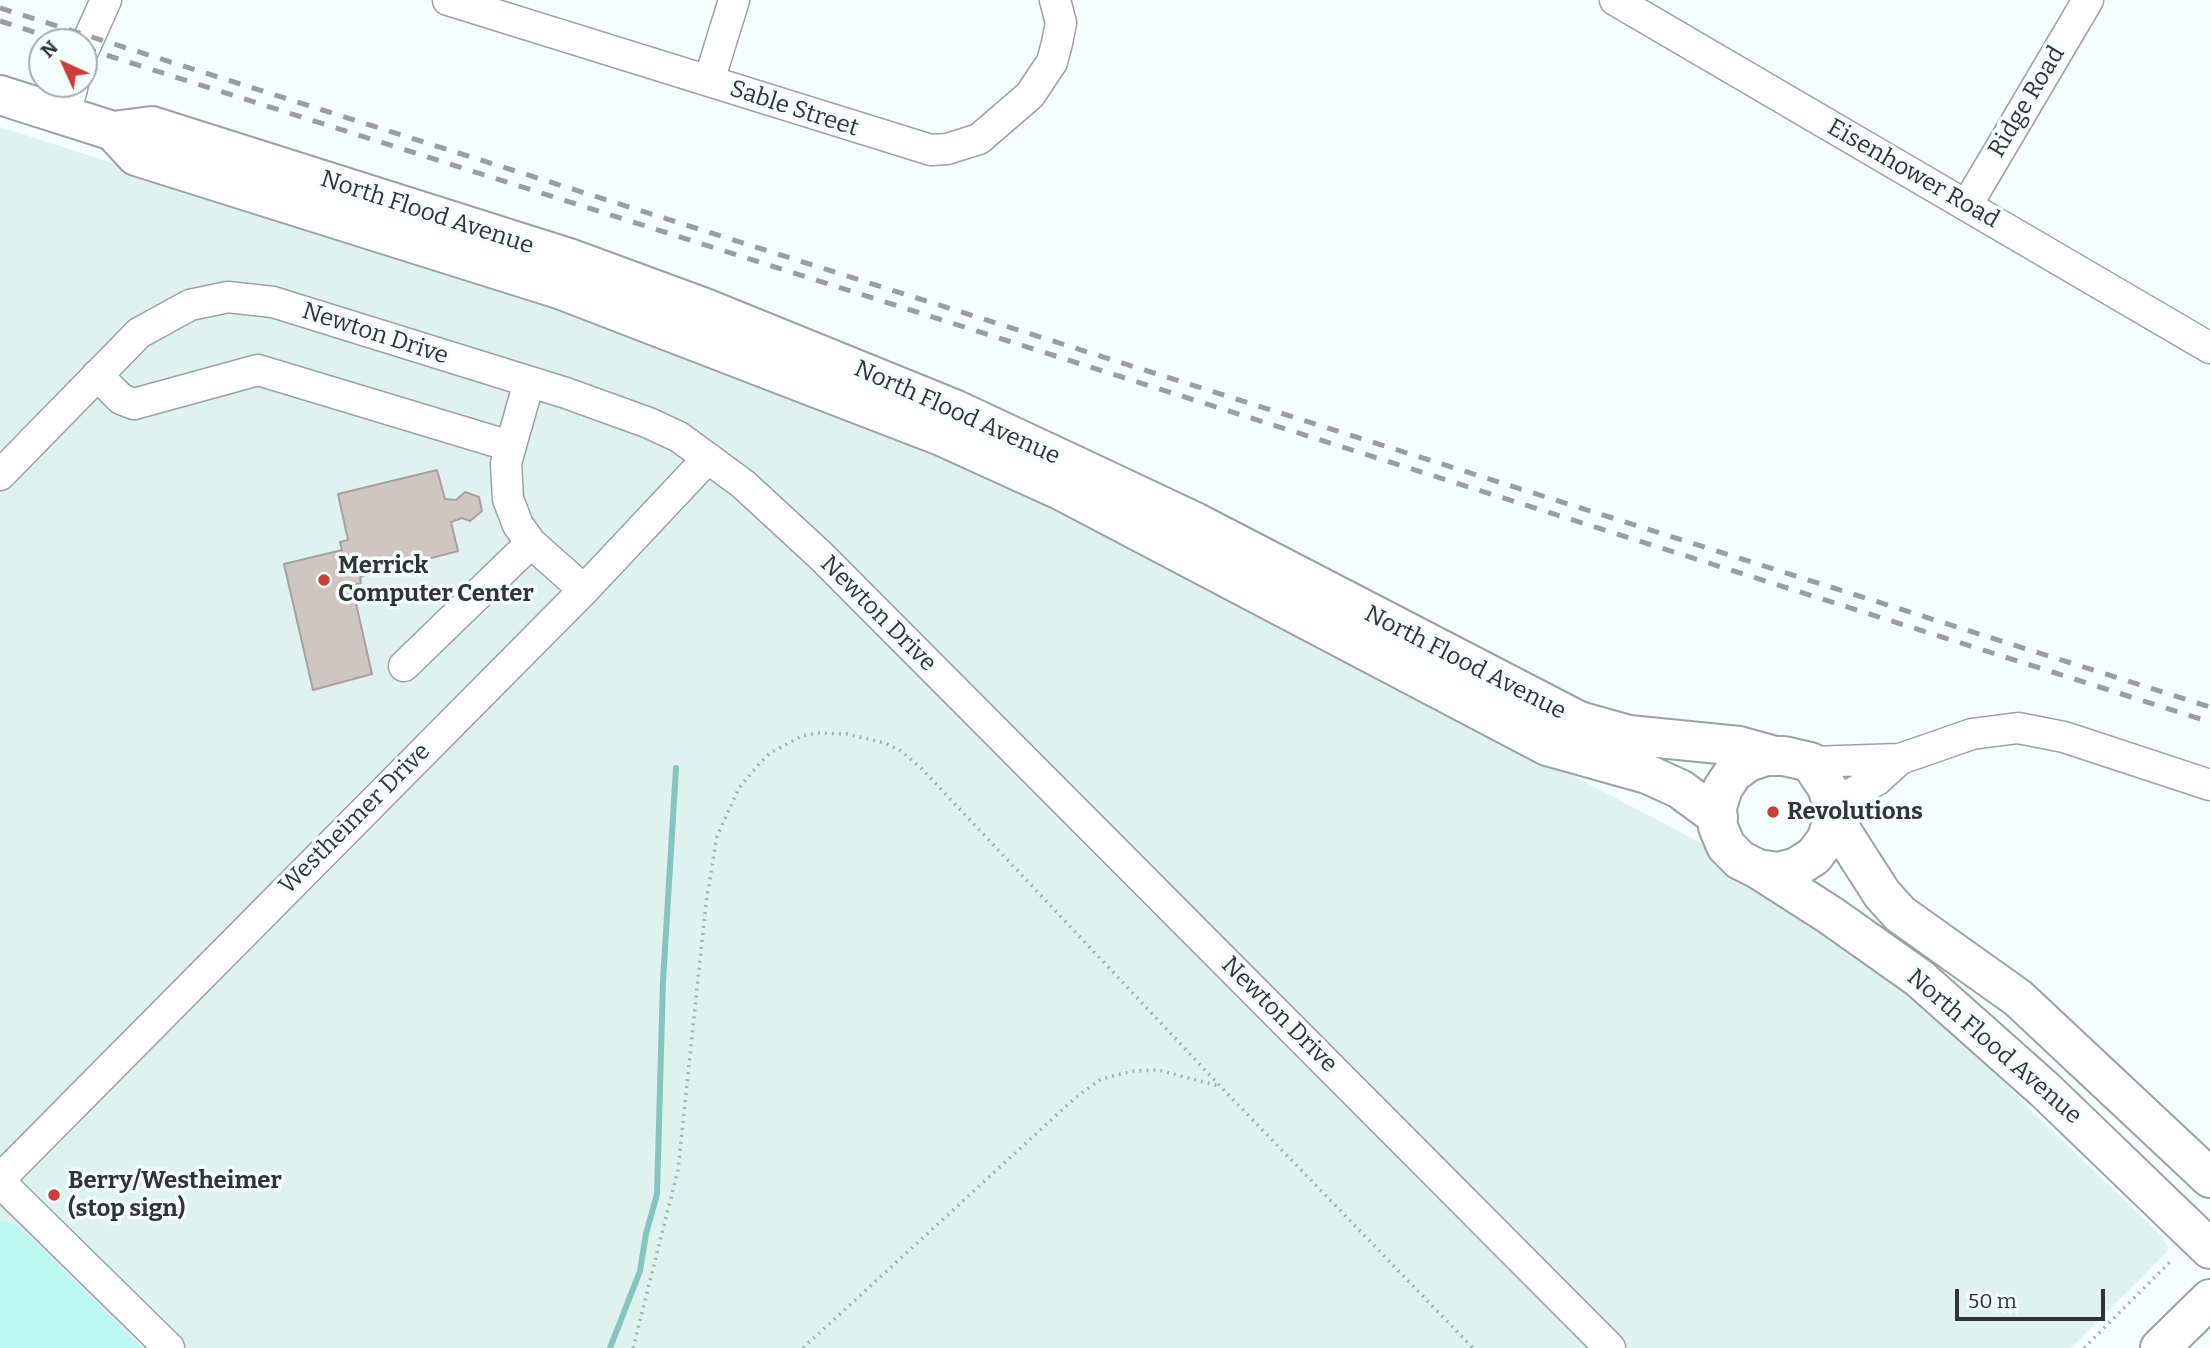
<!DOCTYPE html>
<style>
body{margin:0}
#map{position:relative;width:2210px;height:1348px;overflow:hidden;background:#f4fefd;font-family:Bitter,serif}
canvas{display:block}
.north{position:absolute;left:28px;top:28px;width:70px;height:70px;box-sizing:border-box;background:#f4fefd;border:2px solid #a6adad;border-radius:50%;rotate:315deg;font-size:19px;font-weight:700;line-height:28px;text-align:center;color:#313434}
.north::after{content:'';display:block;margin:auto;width:24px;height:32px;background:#cc3e37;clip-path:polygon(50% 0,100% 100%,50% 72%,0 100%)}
.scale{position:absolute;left:1955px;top:1289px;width:150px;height:32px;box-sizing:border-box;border:4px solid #313434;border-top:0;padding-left:9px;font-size:21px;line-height:24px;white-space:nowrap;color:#313434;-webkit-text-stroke:5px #f4fefd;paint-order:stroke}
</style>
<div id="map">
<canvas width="2210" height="1348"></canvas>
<div class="north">N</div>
<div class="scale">50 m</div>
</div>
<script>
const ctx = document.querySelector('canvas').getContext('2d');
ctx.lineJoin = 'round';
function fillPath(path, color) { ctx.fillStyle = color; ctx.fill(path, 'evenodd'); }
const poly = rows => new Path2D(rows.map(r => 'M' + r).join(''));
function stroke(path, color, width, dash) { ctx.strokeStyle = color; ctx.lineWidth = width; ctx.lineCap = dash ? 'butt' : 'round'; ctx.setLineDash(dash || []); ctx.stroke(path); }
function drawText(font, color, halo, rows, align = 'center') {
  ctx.font = font + ' Bitter,serif'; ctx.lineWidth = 7; ctx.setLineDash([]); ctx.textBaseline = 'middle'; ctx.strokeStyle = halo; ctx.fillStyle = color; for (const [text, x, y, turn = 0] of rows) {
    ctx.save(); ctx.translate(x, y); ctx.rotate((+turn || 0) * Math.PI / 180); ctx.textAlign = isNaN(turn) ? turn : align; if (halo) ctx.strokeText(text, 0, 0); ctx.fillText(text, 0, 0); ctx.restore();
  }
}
fillPath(poly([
 [0,127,580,312,708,359,1034,496,1435,703,1701,843,1765,881,1969,1042,2028,1108,2163,1237,2169,1250,2071,1348,0,1348]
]), '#dff2f0');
fillPath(poly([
 [0,1221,18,1226,142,1348,0,1348]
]), '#bbf8f2');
stroke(poly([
 [610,1348,640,1271,646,1234,657,1194,663,981,676,768]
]), '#86c5bf', 6);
const building = poly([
 [437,470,445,499,456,500,465,492,479,497,482,511,470,521,462,518,451,522,458,551,360,577,361,583,352,586,372,674,313,690,284,564,342,550,340,542,348,540,338,494,437,470]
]);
fillPath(building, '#cfc6c4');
stroke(building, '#a9a09f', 2);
const minor = poly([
 [448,0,931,150,947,149,979,139,1030,95,1052,62,1057,43,1061,23,1055,0],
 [1615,0,2210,348],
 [84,49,106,0],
 [709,81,734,0],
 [65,116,73,84],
 [1967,205,2088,0],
 [97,375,121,399,134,404,258,370,510,446],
 [529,382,506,463,508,499,518,525,531,543,584,590],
 [0,475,139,333,190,305,228,297,273,302,566,393,649,423,679,437,743,484,820,555,1610,1348],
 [404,666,531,543],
 [1900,759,1972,734,2018,728,2064,737,2210,785],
 [1810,762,1900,759,1877,780,1832,804],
 [0,1179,584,590,708,458],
 [0,1182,169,1348]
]);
const major = poly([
 [0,95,113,131,152,126,569,258,705,308,954,409,1074,465,1195,522,1579,721,1629,735,1739,746,1775,756],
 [113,131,136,156,559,289,941,436,1062,491,1547,746,1647,774,1680,789,1718,817],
 [1766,756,1784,756,1810,762,1827,787,1832,804,1832,823,1826,840,1814,856,1797,867,1778,872,1758,869,1740,860,1726,846,1718,827,1717,807,1723,788,1733,773,1748,762,1766,756],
 [1832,816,1882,894,1900,914,2018,998,2210,1178],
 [1758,869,1830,915,1919,978,2045,1090,2210,1249],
 [2160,1348,2210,1299]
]);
stroke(minor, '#9aa3a2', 33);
stroke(major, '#9aa3a2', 42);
stroke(poly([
 [633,1348,678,1170,706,903,717,836,739,788,759,764,770,753,802,736,817,733,847,734,885,743,901,751,922,769,1221,1087,1473,1348],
 [803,1348,1075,1098,1101,1079,1133,1071,1158,1070,1219,1086],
 [2084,1348,2171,1261]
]), '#a8afae', 3.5, [2, 5]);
stroke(minor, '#fff', 30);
stroke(major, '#fff', 38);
stroke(poly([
 [0,8,2210,707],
 [0,21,65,42],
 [84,48,2210,722]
]), '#989f9e', 5, [12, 12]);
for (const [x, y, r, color] of [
 [324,580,7,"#cc3e37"],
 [1773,812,7,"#cc3e37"],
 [54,1195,7,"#cc3e37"]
]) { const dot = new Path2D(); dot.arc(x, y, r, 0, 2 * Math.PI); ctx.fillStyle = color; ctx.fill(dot); stroke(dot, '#f4fefd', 2.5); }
drawText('24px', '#313434', '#f4fefd', [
 ["Ridge Road",2027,102,-59],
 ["Sable Street",794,109,18],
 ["Eisenhower Road",1913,174,30],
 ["North Flood Avenue",427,213,18],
 ["Newton Drive",375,334,18],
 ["North Flood Avenue",957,413,24],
 ["Newton Drive",878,614,45],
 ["North Flood Avenue",1465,663,27],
 ["Westheimer Drive",355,819,-45],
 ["Newton Drive",1279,1015,45],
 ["North Flood Avenue",1994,1047,41]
]);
drawText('bold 24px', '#313434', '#f4fefd', [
 ["Merrick",338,566],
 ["Computer Center",338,594],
 ["Revolutions",1787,812],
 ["Berry/Westheimer",68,1181],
 ["(stop sign)",68,1209]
], 'left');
</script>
